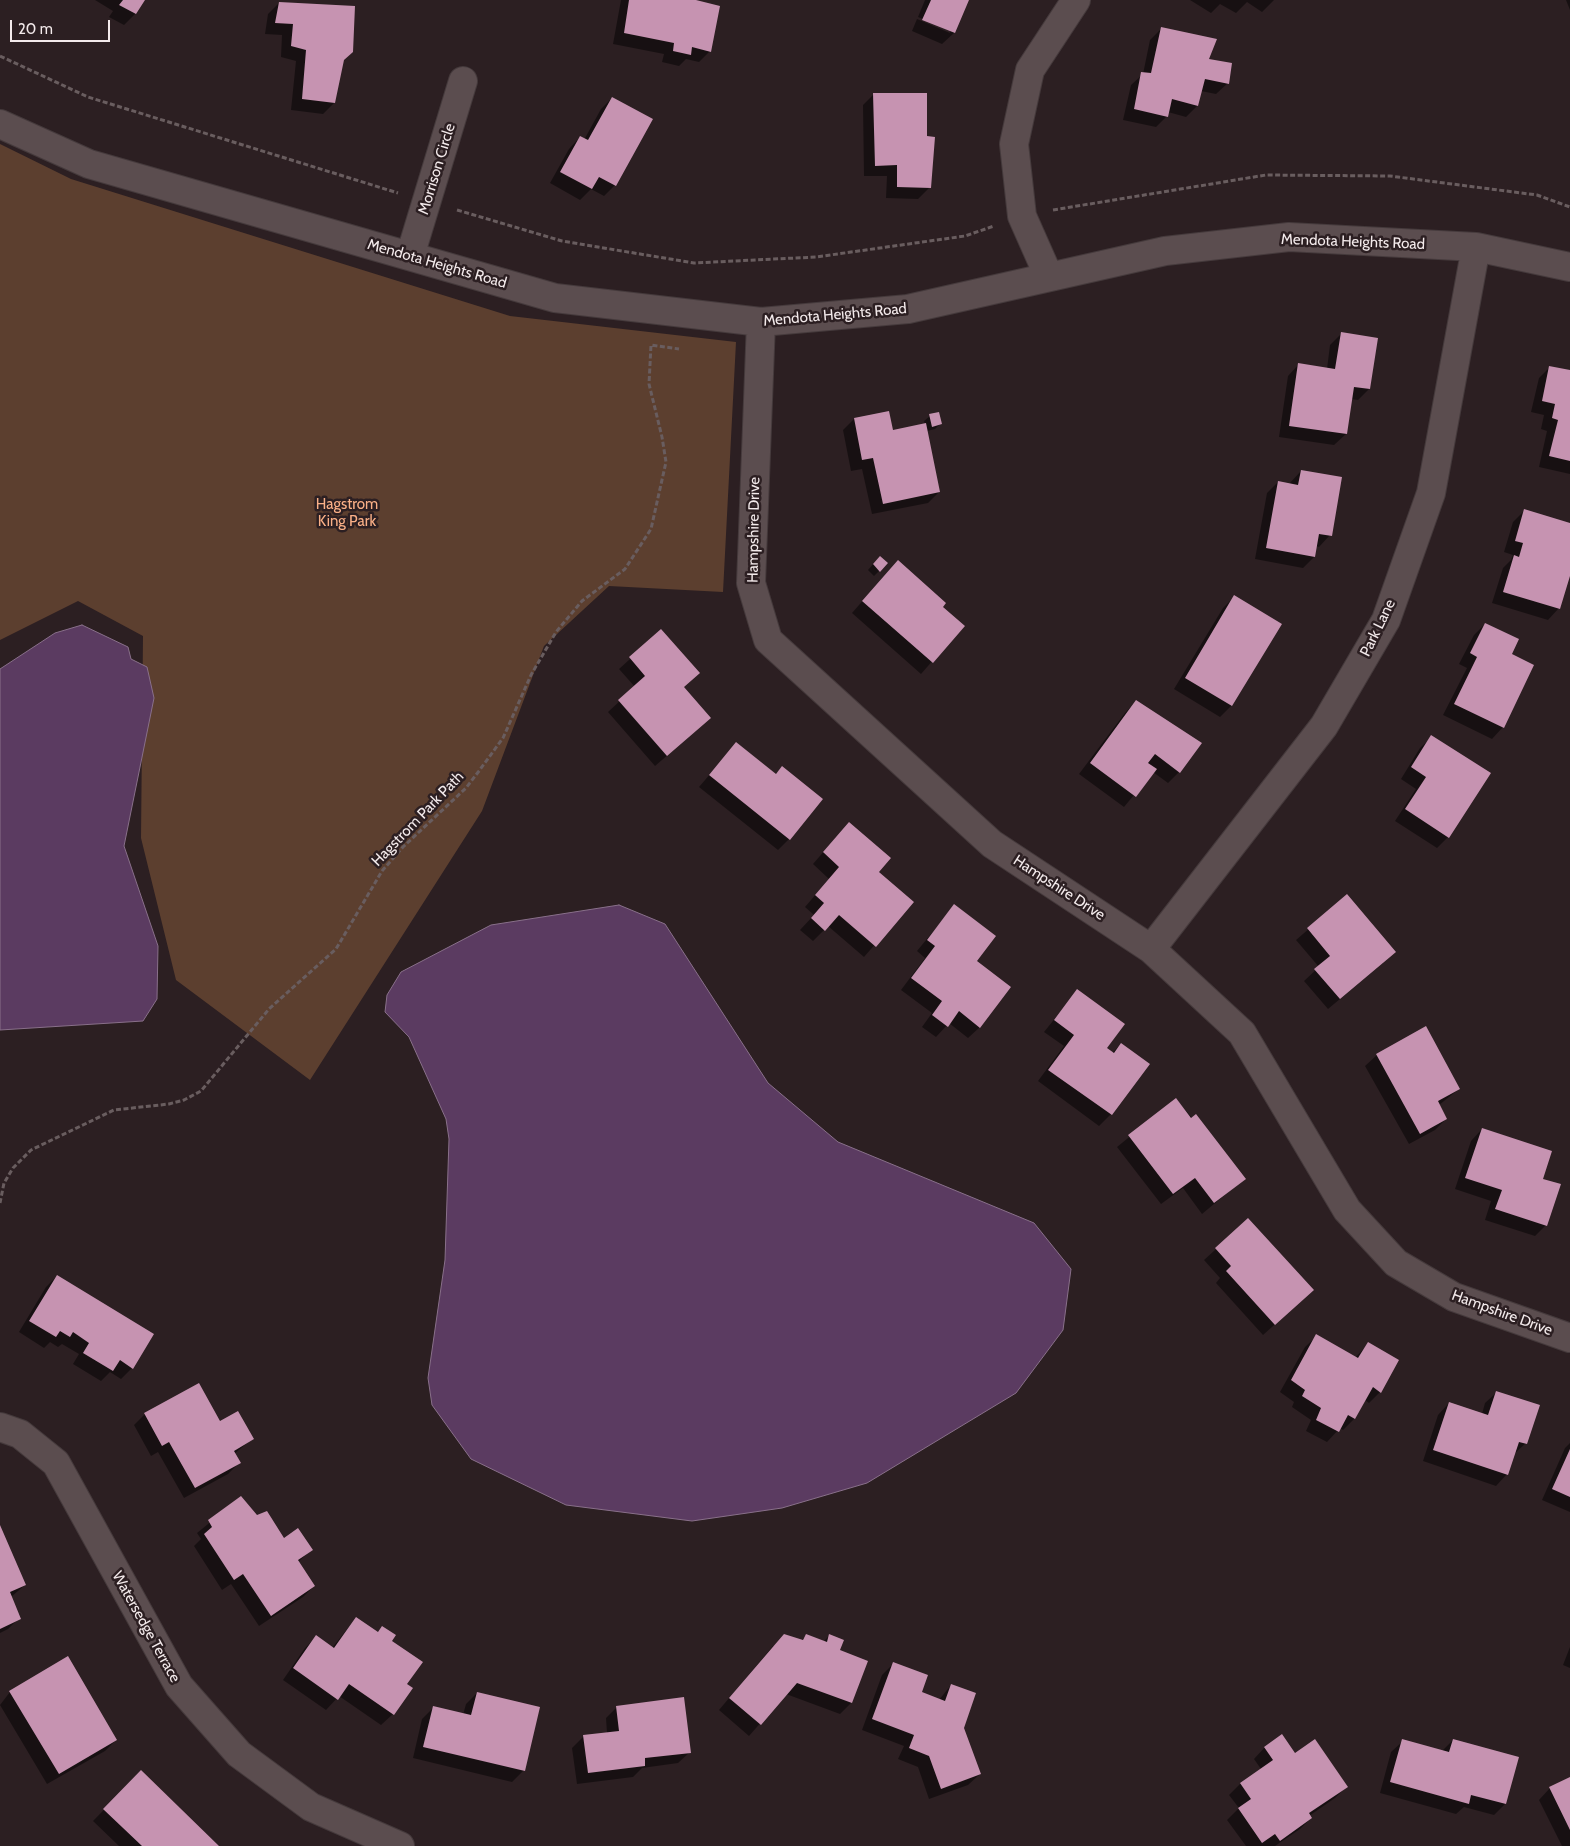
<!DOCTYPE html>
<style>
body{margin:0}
#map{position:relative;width:1570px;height:1846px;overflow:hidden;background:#2c1f22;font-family:Cabin,sans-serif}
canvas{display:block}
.scale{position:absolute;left:10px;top:20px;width:100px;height:22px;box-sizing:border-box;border:2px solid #f3eaeb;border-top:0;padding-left:6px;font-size:15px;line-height:18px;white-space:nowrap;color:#f3eaeb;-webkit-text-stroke:4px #2c1f22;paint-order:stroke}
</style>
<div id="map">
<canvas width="1570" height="1846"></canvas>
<div class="scale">20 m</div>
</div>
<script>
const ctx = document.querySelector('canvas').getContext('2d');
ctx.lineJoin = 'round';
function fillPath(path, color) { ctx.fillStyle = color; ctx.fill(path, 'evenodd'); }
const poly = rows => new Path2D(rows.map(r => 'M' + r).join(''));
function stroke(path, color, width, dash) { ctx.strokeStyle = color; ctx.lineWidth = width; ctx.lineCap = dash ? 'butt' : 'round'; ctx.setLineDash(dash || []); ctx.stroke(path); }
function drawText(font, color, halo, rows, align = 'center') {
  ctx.font = font + ' Cabin,sans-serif'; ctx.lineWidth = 5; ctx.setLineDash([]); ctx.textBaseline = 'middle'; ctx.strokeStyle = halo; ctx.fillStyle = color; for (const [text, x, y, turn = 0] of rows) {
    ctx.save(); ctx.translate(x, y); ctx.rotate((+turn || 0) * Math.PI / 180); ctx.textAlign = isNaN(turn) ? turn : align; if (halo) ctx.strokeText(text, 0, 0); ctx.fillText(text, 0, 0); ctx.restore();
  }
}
fillPath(poly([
 [0,144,71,179,510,316,736,342,723,592,609,586,544,646,482,811,310,1080,176,980,141,838,143,636,78,601,0,640]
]), '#5c3f2f');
const water = poly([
 [82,625,128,647,131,659,147,667,154,698,124,846,158,946,157,999,143,1021,0,1030,0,669,55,633,82,625],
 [619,905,665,924,768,1083,838,1142,1034,1223,1071,1269,1063,1330,1016,1393,867,1483,782,1508,692,1521,566,1505,471,1459,432,1405,428,1378,445,1260,449,1139,446,1119,409,1037,385,1012,387,995,401,972,491,925,619,905]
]);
fillPath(water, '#5b3b61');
stroke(water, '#89708a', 1);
fillPath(poly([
 [95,0,143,0,135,14,124,25,109,17,113,11],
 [621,0,691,0,710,51,699,62,686,59,679,66,662,62,664,54,613,44],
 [925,0,967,0,954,33,942,44,912,31,917,19,950,33,950,30,918,17],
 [1190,0,1274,0,1262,12,1247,2,1236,13,1220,4,1211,13],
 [1566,0,1570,0,1570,10],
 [279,3,343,60,334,103,323,114,291,110,296,61,281,57,282,35,265,34,268,14],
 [1162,28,1207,60,1228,83,1216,94,1201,91,1197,106,1186,117,1168,112,1167,116,1156,127,1123,120,1131,85,1143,74,1150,40],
 [874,94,926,137,930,187,918,199,886,198,887,176,864,176,863,105],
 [612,98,615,185,604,196,591,189,580,200,550,183,569,149,580,137,584,140,601,109],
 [1341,334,1369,389,1358,400,1351,399,1346,434,1334,445,1279,437,1288,376,1299,364,1327,369,1330,345],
 [1550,367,1570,371,1570,474,1539,467,1547,431,1541,429,1544,415,1531,412,1539,378],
 [930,416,940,424,935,429,927,431,939,492,928,503,872,514,862,469,851,471,843,430,854,419,892,431,925,424,924,421],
 [1301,471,1330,535,1319,547,1316,546,1314,557,1303,568,1255,559,1267,493,1278,482,1289,484],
 [1524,511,1570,525,1570,572,1559,608,1548,620,1492,603,1503,568,1511,560,1513,555,1504,552,1513,522],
 [874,563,886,564,874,576,868,570],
 [887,573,941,607,963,626,921,674,852,613],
 [1234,597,1280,624,1231,706,1220,717,1174,689,1223,608],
 [1485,624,1510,655,1503,727,1492,739,1443,715,1467,668,1459,664,1474,635],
 [661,631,698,729,655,766,608,712,635,687,619,669],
 [1136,701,1179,772,1168,783,1153,772,1124,807,1079,774,1125,713],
 [1432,737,1448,837,1437,848,1395,821,1416,789,1401,779,1420,748],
 [736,744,775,775,782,767,789,839,778,850,699,787],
 [838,835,912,902,864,957,828,926,813,941,800,930,814,915,805,907,829,879,813,864],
 [1347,896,1383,963,1328,1009,1304,981,1319,967,1296,940],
 [954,906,975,962,980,1027,968,1038,949,1023,936,1037,922,1027,932,1013,901,990,925,958,917,951],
 [1077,991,1106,1048,1112,1053,1121,1044,1148,1064,1111,1114,1099,1126,1038,1081,1064,1046,1044,1032],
 [1377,1055,1459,1089,1439,1105,1446,1119,1435,1130,1409,1144,1365,1066],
 [1176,1099,1244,1179,1202,1214,1183,1188,1161,1204,1117,1147],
 [1482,1129,1546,1225,1535,1236,1485,1220,1491,1201,1455,1189,1471,1141],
 [1248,1220,1301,1301,1263,1335,1216,1283,1220,1278,1204,1260],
 [57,1276,132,1368,121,1379,110,1372,101,1381,73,1364,79,1354,62,1344,58,1347,50,1342,44,1348,19,1332,46,1287],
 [1317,1336,1355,1358,1368,1344,1380,1392,1369,1403,1365,1400,1354,1419,1343,1430,1340,1428,1327,1442,1306,1431,1311,1420,1292,1407,1294,1402,1280,1392,1305,1347],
 [1497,1392,1526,1443,1514,1454,1507,1474,1496,1486,1423,1461,1438,1415,1449,1403,1482,1414,1485,1403],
 [145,1414,220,1422,252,1439,234,1454,239,1463,228,1474,184,1498,158,1452,151,1456,134,1425],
 [1570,1443,1570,1512,1542,1500,1565,1448],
 [240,1498,257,1517,284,1539,311,1550,298,1562,314,1586,303,1597,259,1626,231,1584,222,1590,194,1546,201,1539,197,1533],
 [0,1528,25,1585,11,1597,19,1618,8,1629,0,1633],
 [356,1618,390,1641,405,1684,411,1688,393,1714,381,1725,339,1696,326,1710,283,1680,305,1648,316,1637,332,1648],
 [830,1635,838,1651,866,1662,851,1703,840,1714,786,1694,749,1736,719,1710,773,1646,801,1641,806,1636,823,1642],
 [1570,1647,1570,1668,1563,1665],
 [893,1664,920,1693,939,1700,951,1685,962,1728,980,1774,968,1785,929,1799,918,1767,898,1759,904,1746,862,1730,882,1675],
 [10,1692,116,1740,105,1751,47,1784,0,1705],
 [477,1693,524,1770,512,1782,413,1758,422,1719,433,1708,463,1715,466,1704],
 [617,1707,690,1752,678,1763,642,1768,633,1777,577,1784,572,1748,583,1737,607,1733,606,1718],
 [1453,1740,1505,1804,1494,1815,1464,1807,1456,1814,1380,1793,1391,1752,1403,1741,1442,1751],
 [1265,1747,1295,1755,1346,1787,1335,1798,1309,1816,1311,1818,1300,1829,1275,1846,1246,1846,1227,1820,1239,1808,1229,1795,1240,1784,1261,1769,1254,1759],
 [141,1772,217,1846,119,1846,93,1821],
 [1570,1779,1570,1846,1562,1846,1539,1800,1550,1788]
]), '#0007');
fillPath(poly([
 [123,0,145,0,136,14,119,5],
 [629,0,696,0,720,6,711,52,692,47,691,55,673,51,674,43,624,33],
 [931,0,969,0,955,33,922,20],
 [279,2,355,6,353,52,344,60,335,103,302,99,306,50,291,46,293,24,275,23],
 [1161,27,1217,39,1209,59,1232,63,1229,84,1205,79,1198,106,1172,99,1168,117,1134,109,1141,72,1151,73],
 [873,93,927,93,927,136,935,137,931,188,897,187,897,165,875,166],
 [612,97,653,119,616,186,599,177,592,189,560,172,580,136,588,140],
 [1341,332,1378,338,1370,389,1354,387,1347,434,1289,426,1298,363,1335,369],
 [1549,366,1570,370,1570,461,1549,456,1558,420,1552,418,1555,404,1542,401],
 [889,411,893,430,926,423,940,492,883,504,873,458,862,460,854,418],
 [939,412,942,424,932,427,929,414],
 [1301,470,1342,477,1332,536,1319,534,1315,557,1266,548,1278,481,1298,485],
 [1524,509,1570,523,1570,576,1560,609,1503,592,1514,555,1519,557,1523,543,1515,541],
 [880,556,888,563,880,572,873,564],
 [898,560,946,603,943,607,965,626,933,663,862,601],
 [1234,595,1282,624,1232,706,1185,678],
 [1485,623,1519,639,1512,654,1534,665,1504,728,1454,704,1477,657,1470,653],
 [661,629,700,673,684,687,711,718,667,756,618,700,645,676,629,657],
 [1136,700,1202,743,1180,773,1155,754,1148,763,1157,769,1136,797,1090,763],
 [1431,735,1491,773,1449,838,1405,809,1426,777,1411,767],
 [736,742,776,774,782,766,823,799,790,840,709,775],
 [849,822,891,858,879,872,914,902,876,947,839,915,825,931,811,918,824,903,815,895,839,867,823,852],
 [1347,894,1396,952,1340,999,1314,969,1330,956,1307,928],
 [954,904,996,936,977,961,1011,987,980,1028,959,1011,948,1027,932,1015,942,1001,911,978,935,946,927,940],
 [1077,989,1125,1024,1107,1048,1114,1053,1121,1043,1150,1064,1112,1115,1048,1070,1074,1035,1054,1020],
 [1426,1026,1460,1089,1438,1101,1447,1119,1420,1134,1376,1054],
 [1176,1098,1191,1118,1196,1114,1246,1179,1214,1203,1195,1178,1173,1194,1128,1135],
 [1482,1128,1552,1151,1543,1179,1561,1184,1547,1226,1495,1209,1502,1190,1465,1178],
 [1248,1218,1314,1290,1275,1325,1226,1271,1231,1266,1215,1248],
 [57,1275,154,1334,133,1369,120,1360,113,1371,83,1353,89,1343,73,1332,70,1337,60,1331,56,1337,29,1321],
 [1316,1334,1358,1358,1368,1342,1399,1360,1381,1393,1373,1387,1355,1419,1348,1415,1339,1432,1316,1420,1321,1408,1302,1396,1305,1390,1291,1380],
 [199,1383,220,1421,238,1411,254,1439,234,1451,241,1463,195,1488,169,1442,162,1446,144,1413],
 [1496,1391,1540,1405,1527,1444,1519,1442,1508,1475,1433,1450,1449,1402,1488,1415],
 [1570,1449,1570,1497,1552,1489],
 [241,1496,257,1515,267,1511,284,1538,298,1528,313,1550,298,1560,315,1586,271,1616,243,1574,234,1580,204,1534,212,1527,208,1520],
 [0,1525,26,1585,10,1592,21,1619,0,1629],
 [356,1617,378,1632,382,1626,396,1635,392,1641,423,1662,407,1684,413,1688,394,1715,349,1684,338,1700,293,1668,316,1635,334,1648],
 [784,1634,803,1640,806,1634,827,1642,829,1634,844,1640,840,1650,868,1661,852,1703,797,1683,761,1725,729,1698],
 [68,1656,117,1740,59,1774,9,1691],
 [893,1662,928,1675,922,1692,945,1701,951,1684,976,1693,964,1728,981,1774,941,1789,929,1756,909,1748,914,1735,872,1719],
 [477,1692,540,1707,525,1771,423,1747,433,1706,471,1715],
 [684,1697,691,1753,645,1758,645,1766,588,1773,583,1735,619,1731,616,1706],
 [1282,1734,1295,1753,1315,1739,1348,1787,1309,1813,1312,1818,1280,1841,1275,1834,1262,1843,1238,1808,1251,1799,1240,1783,1273,1760,1264,1747],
 [1402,1739,1449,1752,1453,1739,1519,1757,1506,1804,1471,1795,1469,1804,1390,1782],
 [141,1770,219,1846,142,1846,103,1809],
 [1570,1777,1570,1830,1549,1787]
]), '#c693b1');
const minor = poly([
 [0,124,89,164,555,298,761,322,908,309,1165,251,1289,237,1476,247,1570,267],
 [410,256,463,81],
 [1049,277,1022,216,1014,144,1030,70,1076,0],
 [761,322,751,583,768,640,992,844,1151,949,1242,1033,1347,1210,1396,1263,1454,1297,1570,1338],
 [1151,949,1324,726,1386,620,1431,493,1476,247],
 [0,1427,20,1434,56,1463,179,1686,239,1754,311,1807,400,1846]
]);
stroke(minor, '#453a3c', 30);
stroke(poly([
 [0,56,88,97,398,193],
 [457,210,562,241,694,263,816,257,965,236,994,226],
 [1053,210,1266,175,1390,176,1537,195,1570,207],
 [0,1203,4,1183,13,1168,31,1150,114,1110,169,1104,184,1100,201,1091,269,1009,336,949,382,871,403,847,466,788,479,771,503,738,531,675,556,632,582,601,625,569,651,529,666,462,662,437,649,384,651,345,679,349]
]), '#695d5f', 3, [5, 2.5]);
stroke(minor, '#5b4d4f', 28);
drawText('15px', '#f3eaeb', '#2c1f22', [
 ["Morrison Circle",437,169,-73],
 ["Mendota Heights Road",1353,242,2],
 ["Mendota Heights Road",437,264,16],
 ["Mendota Heights Road",835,315,-5],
 ["Hampshire Drive",754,530,-89],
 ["Park Lane",1378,628,-64],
 ["Hagstrom Park Path",418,819,-46],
 ["Hampshire Drive",1059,888,33],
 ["Hampshire Drive",1502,1313,20],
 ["Watersedge Terrace",146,1627,61]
]);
drawText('15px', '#fbb087', '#2c1f22', [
 ["Hagstrom",347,505],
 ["King Park",347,522]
]);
</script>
